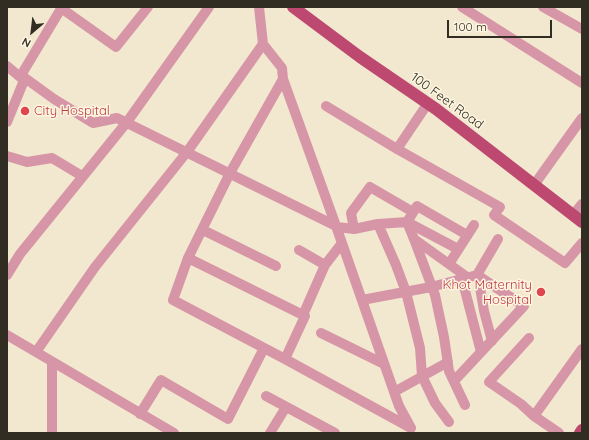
<!DOCTYPE html>
<style>
body{margin:0}
#map{position:relative;width:589px;height:440px;overflow:hidden;background:#f2e8cf;font-family:Quicksand,sans-serif}
canvas{display:block}
.frame{position:absolute;inset:0;border:8px solid #312d23;pointer-events:none}
.north{position:absolute;left:12px;top:12px;width:40px;height:40px;-webkit-text-stroke:3px #fef6e1;paint-order:stroke;rotate:208deg;font-size:11px;font-weight:700;line-height:16px;text-align:center;color:#312d23}
.north::after{content:'';display:block;margin:auto;width:14px;height:18px;background:#312d23;clip-path:polygon(50% 0,100% 100%,50% 72%,0 100%)}
.scale{position:absolute;left:447px;top:20px;width:105px;height:18px;box-sizing:border-box;border:2px solid #312d23;border-top:0;padding-left:5px;font-size:12px;line-height:14px;white-space:nowrap;color:#312d23;-webkit-text-stroke:3px #fef6e1;paint-order:stroke}
</style>
<div id="map">
<canvas width="589" height="440"></canvas>
<div class="frame"></div>
<div class="north">N</div>
<div class="scale">100 m</div>
</div>
<script>
const ctx = document.querySelector('canvas').getContext('2d');
ctx.lineJoin = 'round';
const poly = rows => new Path2D(rows.map(r => 'M' + r).join(''));
function stroke(path, color, width, dash) { ctx.strokeStyle = color; ctx.lineWidth = width; ctx.lineCap = dash ? 'butt' : 'round'; ctx.setLineDash(dash || []); ctx.stroke(path); }
function drawText(font, color, halo, rows, align = 'center') {
  ctx.font = font + ' Quicksand,sans-serif'; ctx.lineWidth = 3; ctx.setLineDash([]); ctx.textBaseline = 'middle'; ctx.strokeStyle = halo; ctx.fillStyle = color; for (const [text, x, y, turn = 0] of rows) {
    ctx.save(); ctx.translate(x, y); ctx.rotate((+turn || 0) * Math.PI / 180); ctx.textAlign = isNaN(turn) ? turn : align; if (halo) ctx.strokeText(text, 0, 0); ctx.fillText(text, 0, 0); ctx.restore();
  }
}
stroke(poly([
 [259,7,263,44,282,68,283,79,336,226,399,406,411,428],
 [462,7,582,83],
 [543,7,582,29],
 [61,8,116,47,148,7],
 [7,66,20,77,25,78,7,122],
 [20,77,62,7],
 [25,78,54,99,93,123,117,118,336,226],
 [283,79,230,173,188,258,173,300,285,359,411,428],
 [326,106,397,149,500,207,494,215,565,263,582,243],
 [397,149,428,103],
 [7,156,27,162,52,158,82,176],
 [534,185,582,118],
 [573,215,582,204],
 [378,224,396,265,406,292,420,348,422,376,435,403,449,422],
 [337,227,354,229,378,224,407,222,414,239,435,295,444,337,449,371,465,405],
 [354,229,351,213,370,187,413,212],
 [203,230,276,266],
 [414,239,467,277],
 [458,249,407,222,417,206,467,235],
 [299,250,325,265],
 [188,258,305,316,285,359],
 [449,264,474,225],
 [7,275,20,254,127,122,209,7],
 [478,276,484,311,492,341],
 [462,279,481,352],
 [362,300,431,287,477,275,498,239],
 [303,315,325,265,342,243],
 [321,333,384,364],
 [7,335,174,433],
 [529,338,489,382,521,404,534,416,559,433],
 [36,352,95,267,187,152,263,44],
 [52,362,52,433],
 [454,381,524,306,477,275],
 [394,392,448,362],
 [266,396,335,433],
 [140,414,161,380,228,419,264,348],
 [534,416,582,349],
 [270,433,286,407]
]), '#d796a7', 10);
stroke(poly([
 [293,7,360,57,436,109,582,222],
 [580,433,582,430]
]), '#bd4971', 12);
for (const [x, y, r, color] of [
 [25,111,5,"#e0444e"],
 [541,292,5,"#e0444e"]
]) { const dot = new Path2D(); dot.arc(x, y, r, 0, 2 * Math.PI); ctx.fillStyle = color; ctx.fill(dot); stroke(dot, '#fef6e1', 1.5); }
drawText('13px', '#312d23', '#fef6e1', [
 ["100 Feet Road",447,101,36]
]);
drawText('13px', '#be3a42', '#fef6e1', [
 ["City Hospital",34,111],
 ["Khot Maternity",532,285,"right"],
 ["Hospital",532,300,"right"]
], 'left');
</script>
